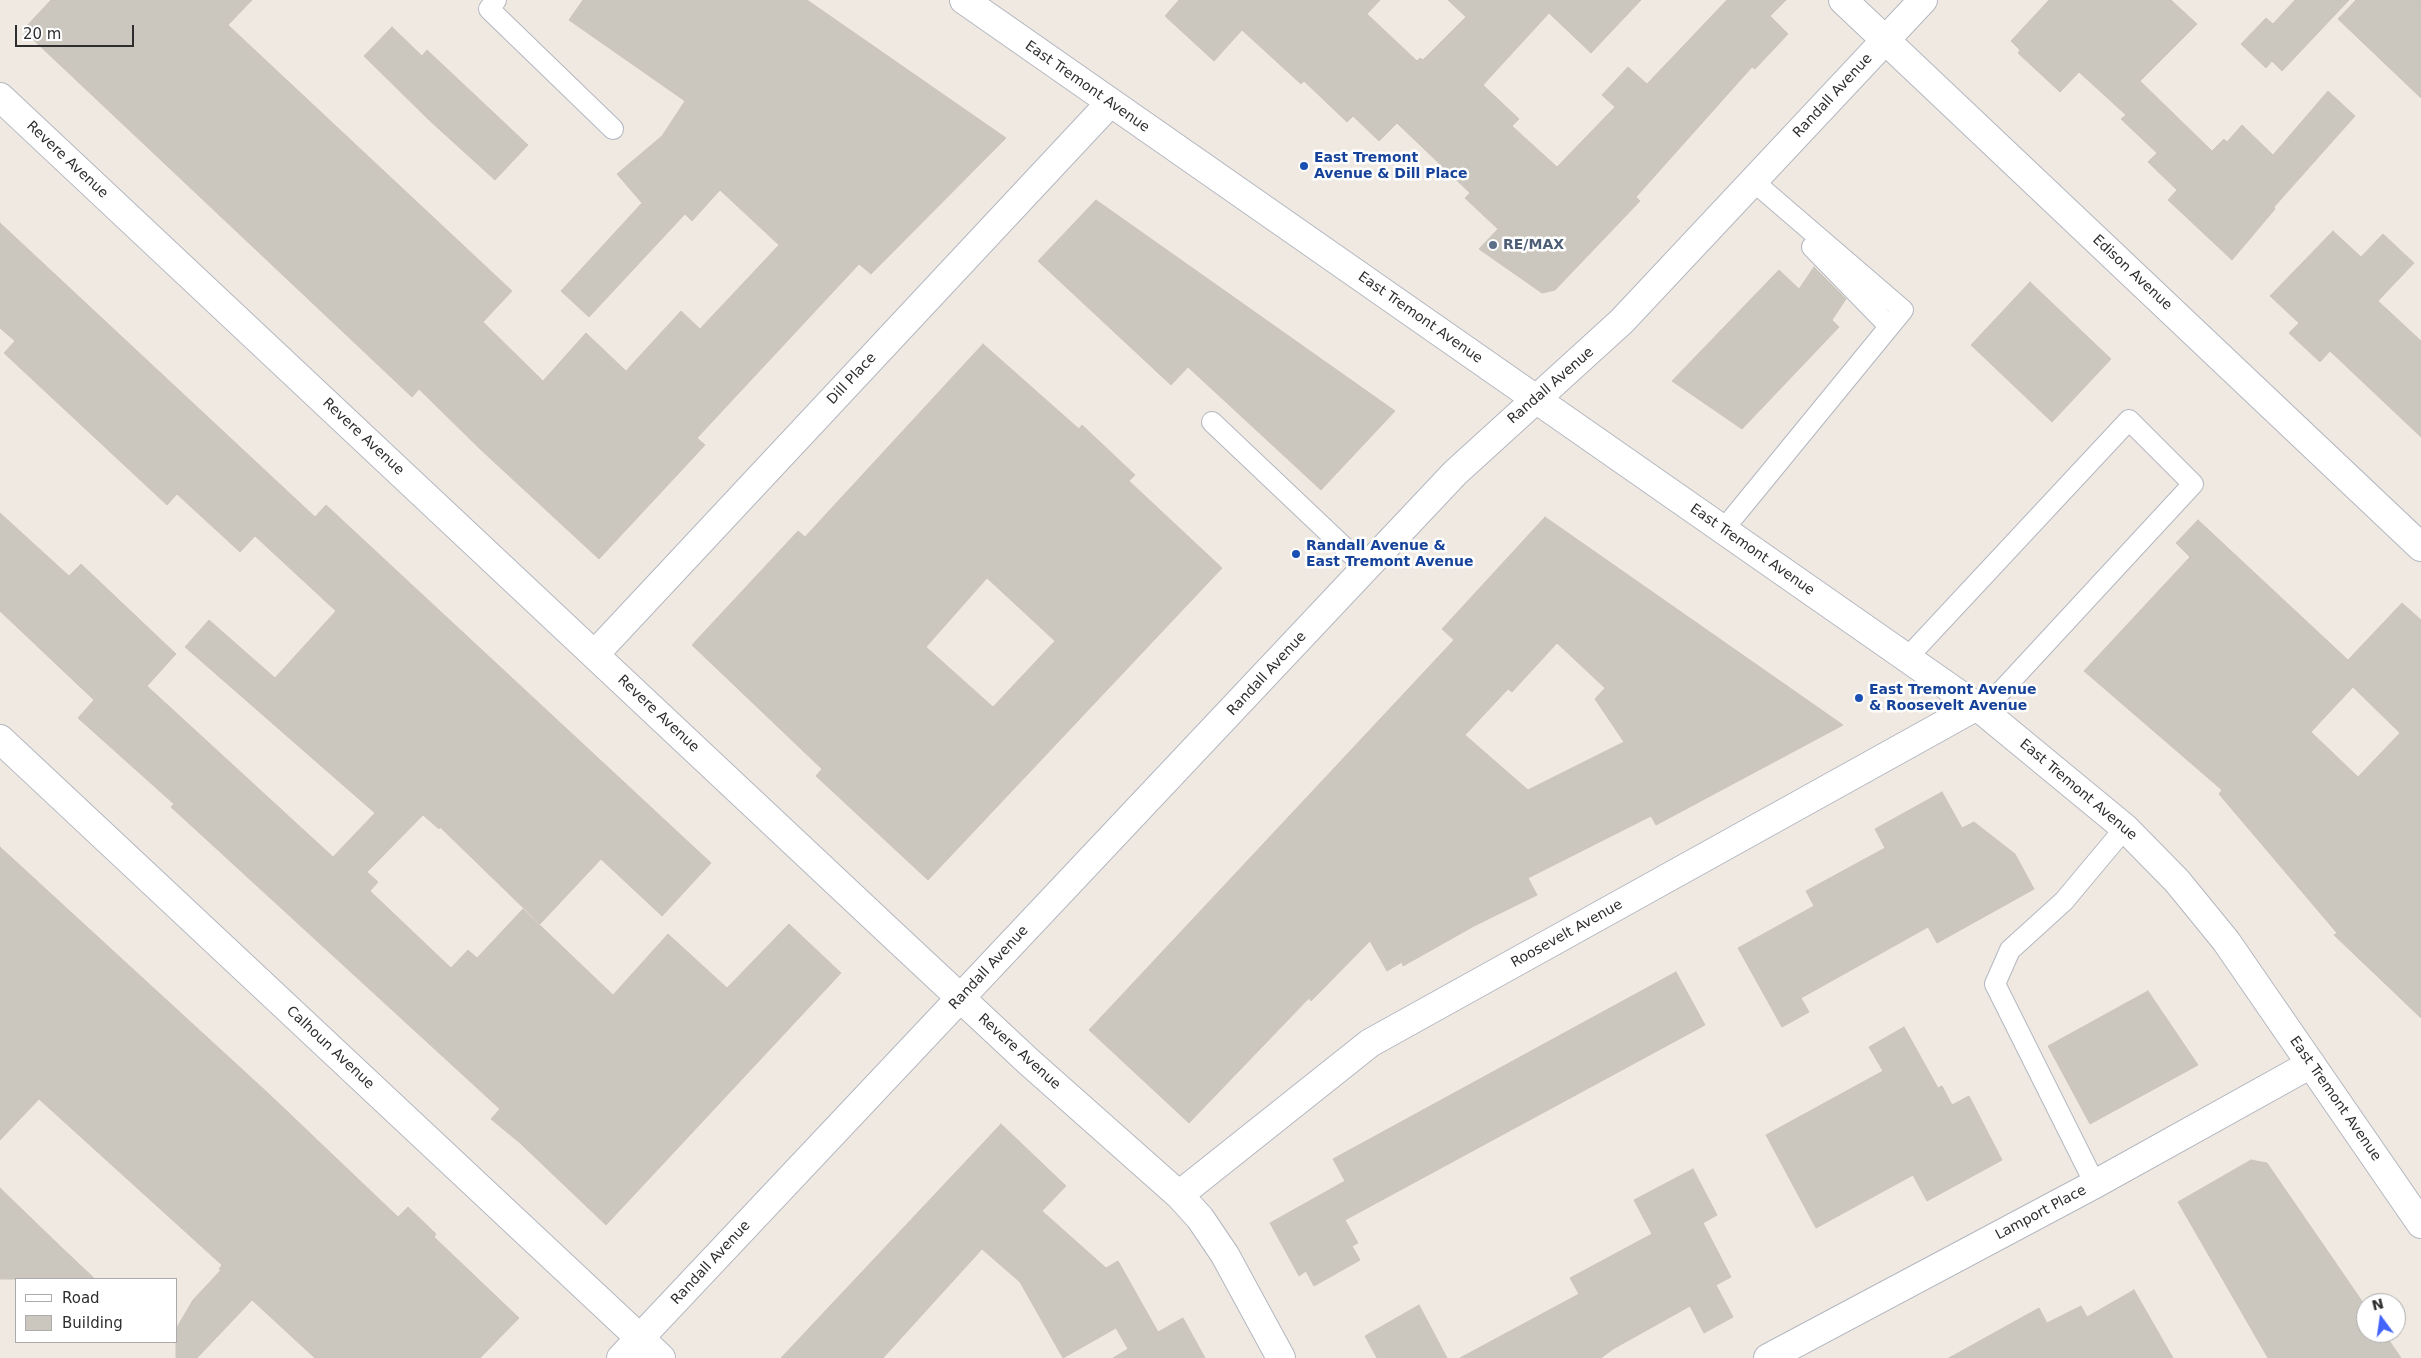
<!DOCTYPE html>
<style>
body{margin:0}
#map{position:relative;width:2421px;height:1358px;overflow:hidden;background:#efe9e1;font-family:"DejaVu Sans",sans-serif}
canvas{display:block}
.legend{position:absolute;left:15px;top:1278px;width:162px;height:65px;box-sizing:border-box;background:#fff;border:1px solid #ababab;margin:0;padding:6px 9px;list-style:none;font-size:15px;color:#2e2e2e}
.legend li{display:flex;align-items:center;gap:10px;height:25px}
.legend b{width:25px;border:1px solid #ababab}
.north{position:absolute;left:2356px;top:1293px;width:50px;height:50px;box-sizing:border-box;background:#fff;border:1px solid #ababab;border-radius:50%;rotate:346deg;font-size:14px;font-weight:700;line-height:20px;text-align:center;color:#2e2e2e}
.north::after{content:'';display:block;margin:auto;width:18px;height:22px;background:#4264fb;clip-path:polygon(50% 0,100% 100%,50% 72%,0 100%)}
.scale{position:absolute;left:15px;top:25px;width:119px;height:22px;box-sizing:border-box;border:2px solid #2e2e2e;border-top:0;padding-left:6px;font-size:15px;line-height:18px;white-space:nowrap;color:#2e2e2e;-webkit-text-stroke:4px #fff;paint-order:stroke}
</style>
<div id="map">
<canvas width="2421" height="1358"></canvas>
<ul class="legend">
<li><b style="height:6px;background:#fff"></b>Road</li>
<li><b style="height:14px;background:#cbc7bf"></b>Building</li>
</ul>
<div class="north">N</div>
<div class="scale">20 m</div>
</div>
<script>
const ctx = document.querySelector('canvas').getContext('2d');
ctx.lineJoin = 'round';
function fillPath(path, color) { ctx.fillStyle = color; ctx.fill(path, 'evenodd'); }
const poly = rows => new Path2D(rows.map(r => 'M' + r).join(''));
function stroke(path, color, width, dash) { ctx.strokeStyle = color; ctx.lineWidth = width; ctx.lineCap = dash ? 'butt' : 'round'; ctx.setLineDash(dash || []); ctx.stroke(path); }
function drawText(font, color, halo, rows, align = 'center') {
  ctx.font = font + ' "DejaVu Sans",sans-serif'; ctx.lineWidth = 5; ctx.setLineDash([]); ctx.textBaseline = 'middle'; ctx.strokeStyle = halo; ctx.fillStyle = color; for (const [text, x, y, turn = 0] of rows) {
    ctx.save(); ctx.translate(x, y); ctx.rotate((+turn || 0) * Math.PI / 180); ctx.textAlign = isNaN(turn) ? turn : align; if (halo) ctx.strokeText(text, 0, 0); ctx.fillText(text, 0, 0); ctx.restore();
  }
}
const building = poly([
 [51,0,252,0,228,25,512,291,483,322,543,381,586,333,626,371,681,311,700,329,779,245,720,190,692,221,685,214,589,317,561,291,642,203,617,174,662,136,685,101,569,20,583,0,807,0,1006,138,871,274,859,264,697,438,705,445,599,559,479,448,419,389,412,397,23,30,51,0],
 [1179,0,1380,0,1367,14,1417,61,1420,58,1423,60,1466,17,1448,0,1641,0,1591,53,1549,13,1483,85,1519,119,1512,126,1557,167,1615,107,1602,95,1628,67,1647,84,1727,0,1786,0,1770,16,1788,34,1755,69,1752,67,1636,197,1640,201,1555,290,1542,293,1479,249,1498,229,1465,198,1470,193,1397,123,1379,141,1353,116,1347,122,1304,81,1301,84,1242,30,1214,61,1165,16,1179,0],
 [2049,0,2171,0,2197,24,2140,81,2212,151,2224,139,2227,142,2242,125,2273,155,2328,91,2355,116,2274,207,2275,209,2232,260,2168,200,2177,190,2148,162,2157,153,2121,119,2126,115,2079,72,2060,92,2018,53,2020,50,2011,41,2049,0],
 [2295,0,2349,0,2282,71,2272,61,2266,68,2241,44,2266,18,2273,24,2295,0],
 [2356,0,2421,0,2421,98,2338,19,2356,0],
 [392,27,422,56,427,50,528,145,495,180,429,120,364,56,392,27],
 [1096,200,1395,411,1321,490,1188,367,1171,385,1038,261,1096,200],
 [0,223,315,517,326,505,711,863,662,916,601,859,540,924,440,827,439,829,423,815,367,872,378,882,370,891,451,968,468,950,477,958,523,909,613,995,668,934,727,988,789,924,841,973,606,1225,520,1143,491,1119,500,1109,171,807,174,804,78,718,94,700,0,611,0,513,69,576,81,564,176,654,147,686,333,857,375,813,185,647,209,620,275,678,336,611,255,536,240,552,177,494,167,505,4,353,15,341,0,328,0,223],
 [2333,231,2361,257,2383,234,2414,263,2378,301,2421,341,2421,437,2330,351,2320,362,2289,333,2299,323,2270,296,2333,231],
 [1814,267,1846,299,1832,320,1839,327,1742,429,1672,381,1779,270,1799,289,1814,267],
 [2030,282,2111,359,2052,422,1971,345,2030,282],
 [983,344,1079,429,1082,425,1135,475,1129,481,1222,568,928,880,816,776,822,769,692,645,798,531,805,537,983,344],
 [987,578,1055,641,993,707,926,647,987,578],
 [1545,517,1843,725,1656,825,1651,816,1528,878,1537,895,1474,926,1403,966,1402,962,1387,971,1370,941,1311,1001,1309,998,1189,1123,1089,1030,1454,640,1442,629,1545,517],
 [1557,643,1605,688,1595,699,1624,742,1528,790,1465,735,1508,689,1512,692,1557,643],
 [2198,520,2348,660,2402,603,2421,620,2421,1018,2334,935,2337,933,2219,794,2222,790,2084,671,2190,557,2176,543,2198,520],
 [2353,687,2400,733,2358,777,2311,732,2353,687],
 [1942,792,1962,828,1974,822,2015,854,2034,889,1937,943,1928,927,1801,998,1809,1012,1782,1027,1738,948,1814,906,1806,891,1885,848,1875,829,1942,792],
 [0,847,270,1095,398,1217,408,1207,436,1234,434,1237,519,1318,480,1358,315,1358,252,1300,197,1358,176,1358,176,1329,193,1300,221,1270,219,1269,222,1265,39,1099,0,1140,0,847],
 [1676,972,1705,1025,1345,1220,1358,1243,1352,1246,1360,1260,1314,1286,1306,1271,1299,1276,1270,1223,1345,1181,1333,1159,1676,972],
 [2148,991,2198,1065,2090,1124,2048,1046,2148,991],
 [1904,1027,1938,1088,1942,1086,1952,1105,1969,1096,2002,1160,1927,1201,1913,1175,1816,1228,1766,1135,1883,1071,1869,1047,1904,1027],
 [1001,1124,1066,1186,1042,1211,1106,1268,1118,1261,1158,1332,1183,1318,1205,1358,1113,1358,1128,1349,1116,1328,1063,1358,1020,1282,982,1249,883,1358,781,1358,1001,1124],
 [2251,1160,2267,1163,2366,1307,2366,1333,2384,1333,2401,1358,2268,1358,2178,1202,2251,1160],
 [1693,1169,1717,1215,1703,1223,1731,1277,1716,1285,1733,1317,1704,1333,1690,1306,1613,1349,1601,1358,1460,1358,1579,1294,1570,1278,1652,1234,1634,1200,1693,1169],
 [0,1188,60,1246,95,1279,0,1279,0,1188],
 [2134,1290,2173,1358,1949,1358,2039,1308,2047,1323,2081,1306,2087,1317,2134,1290],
 [1419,1305,1447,1358,1377,1358,1365,1336,1419,1305]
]);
fillPath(building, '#cbc7bf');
stroke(building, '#cbc5ba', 1);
const lane = poly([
 [496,0,489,9,613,129],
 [1812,247,1889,326],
 [1212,422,1365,567],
 [1723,530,1903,310,1753,181],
 [1907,658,2129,420,2193,484,1983,711],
 [2095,1184,1995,984,2010,950,2064,901,2125,828]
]);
const street = poly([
 [1843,0,2421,547],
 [0,97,893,935,1029,1062,1179,1195,1200,1218,1225,1255,1281,1358],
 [595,654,1110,103],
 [0,739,661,1358],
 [1179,1195,1370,1043,1977,706],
 [1768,1358,2095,1184,2311,1064]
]);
const secondary = poly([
 [964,0,1983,711,2125,828,2177,881,2226,941,2421,1224],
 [621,1358,1455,473,1622,321,1923,0]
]);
stroke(lane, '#b4b7c1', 22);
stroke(street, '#b4b7c1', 30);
stroke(secondary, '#b4b7c1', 30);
stroke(lane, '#fff', 20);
stroke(street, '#fff', 28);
stroke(secondary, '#fff', 28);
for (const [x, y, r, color] of [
 [1304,166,5,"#1a4fb4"],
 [1493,245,5,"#5c6f8a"],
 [1296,554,5,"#1a4fb4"],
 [1859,698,5,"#1a4fb4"]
]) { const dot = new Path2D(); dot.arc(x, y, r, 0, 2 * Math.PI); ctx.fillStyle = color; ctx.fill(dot); stroke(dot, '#fff', 2); }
drawText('14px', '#2e2e2e', '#fff', [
 ["East Tremont Avenue",1087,87,35],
 ["Randall Avenue",1833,96,-47],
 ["Revere Avenue",67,160,43],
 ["Edison Avenue",2132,273,43],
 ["East Tremont Avenue",1420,318,35],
 ["Dill Place",852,379,-47],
 ["Randall Avenue",1551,386,-41],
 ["Revere Avenue",363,437,43],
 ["East Tremont Avenue",1752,550,35],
 ["Randall Avenue",1267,674,-47],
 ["Revere Avenue",658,714,43],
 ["East Tremont Avenue",2078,790,40],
 ["Roosevelt Avenue",1567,934,-29],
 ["Randall Avenue",989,968,-47],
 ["Calhoun Avenue",330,1048,43],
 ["Revere Avenue",1019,1052,42],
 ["East Tremont Avenue",2335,1099,55],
 ["Lamport Place",2041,1213,-28],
 ["Randall Avenue",711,1263,-47]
]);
drawText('bold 14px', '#164399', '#fff', [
 ["East Tremont",1314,158],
 ["Avenue & Dill Place",1314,174],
 ["Randall Avenue &",1306,546],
 ["East Tremont Avenue",1306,562],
 ["East Tremont Avenue",1869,690],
 ["& Roosevelt Avenue",1869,706]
], 'left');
drawText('bold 14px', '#4e5e75', '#fff', [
 ["RE/MAX",1503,245]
], 'left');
</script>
